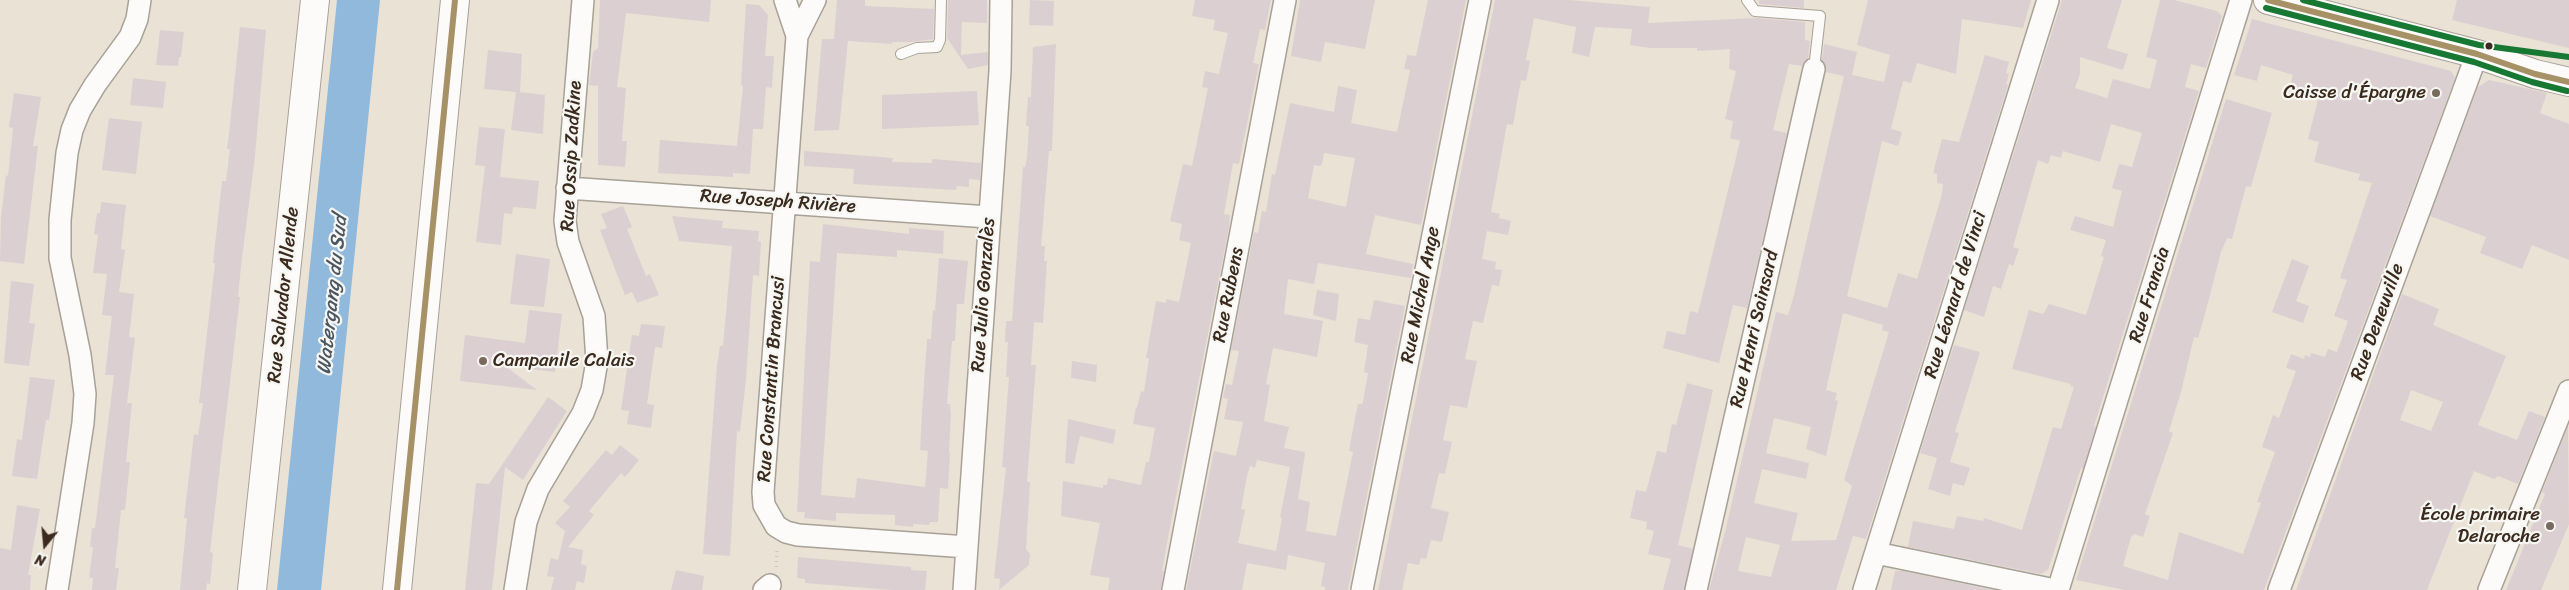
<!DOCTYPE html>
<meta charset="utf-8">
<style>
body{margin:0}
#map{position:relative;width:2569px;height:590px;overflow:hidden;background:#eae2d5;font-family:Sriracha,sans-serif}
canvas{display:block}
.north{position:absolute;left:20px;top:520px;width:50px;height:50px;-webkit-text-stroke:4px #f6f6f2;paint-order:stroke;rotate:197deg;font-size:14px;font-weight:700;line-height:20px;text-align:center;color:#3b2a1e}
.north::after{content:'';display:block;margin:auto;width:18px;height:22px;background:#3b2a1e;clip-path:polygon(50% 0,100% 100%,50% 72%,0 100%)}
</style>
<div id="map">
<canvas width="2569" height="590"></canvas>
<div class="north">N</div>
</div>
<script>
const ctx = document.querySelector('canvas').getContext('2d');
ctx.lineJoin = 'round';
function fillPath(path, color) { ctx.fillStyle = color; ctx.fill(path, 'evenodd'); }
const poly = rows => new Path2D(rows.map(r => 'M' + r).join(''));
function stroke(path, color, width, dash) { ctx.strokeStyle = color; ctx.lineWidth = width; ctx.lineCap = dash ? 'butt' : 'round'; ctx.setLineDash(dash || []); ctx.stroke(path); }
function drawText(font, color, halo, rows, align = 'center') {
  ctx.font = font + ' Sriracha,sans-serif'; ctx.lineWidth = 4.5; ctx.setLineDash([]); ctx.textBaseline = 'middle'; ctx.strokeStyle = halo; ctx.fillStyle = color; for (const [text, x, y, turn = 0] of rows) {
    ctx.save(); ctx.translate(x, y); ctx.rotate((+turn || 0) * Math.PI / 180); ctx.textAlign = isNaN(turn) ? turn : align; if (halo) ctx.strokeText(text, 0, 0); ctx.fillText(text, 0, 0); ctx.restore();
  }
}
fillPath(poly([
 [337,0,380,0,321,590,277,590]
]), '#90b9db');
fillPath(poly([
 [600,0,711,0,709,22,626,13,617,87,626,88,622,141,627,141,625,167,598,165,598,86,589,85,593,52,598,48],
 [837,0,865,0,865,6,934,9,933,39,913,42,892,42,892,44,848,41,839,130,814,131,822,39,834,39],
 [948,0,987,0,987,23,962,22,961,55,988,52,988,65,968,69,947,38],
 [1030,0,1054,1,1053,26,1029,25],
 [1195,0,1271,0,1265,30,1260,29,1253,63,1259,64,1239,164,1233,163,1224,214,1230,215,1229,227,1170,527,1162,571,1164,571,1161,590,1108,590,1110,578,1090,575,1100,523,1061,516,1063,481,1103,488,1103,485,1107,485,1108,478,1141,485,1146,462,1149,462,1155,428,1133,424,1136,407,1137,408,1141,391,1144,392,1149,358,1146,358,1156,301,1166,303,1166,299,1179,302,1191,243,1179,240,1182,224,1170,221,1183,164,1192,166,1208,88,1202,87,1205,71,1219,74,1228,33,1213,30,1215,20,1192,16],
 [1300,0,1375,0,1365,49,1325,42,1321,62,1291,56],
 [1428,0,1466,0,1421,225,1375,215,1366,254,1413,264,1411,278,1318,263,1314,284,1288,279,1284,314,1323,321,1317,357,1273,348,1266,384,1270,385,1264,421,1289,427,1284,448,1304,452,1305,454,1298,499,1310,502,1306,531,1336,536,1353,452,1349,451,1355,418,1358,404,1362,404,1363,402,1368,373,1364,372,1368,345,1354,342,1358,318,1370,320,1374,300,1405,306,1348,590,1325,590,1325,587,1321,586,1325,563,1288,555,1286,570,1247,563,1242,590,1186,590,1214,451,1236,456,1243,422,1224,419,1228,399,1223,398,1226,384,1232,385,1239,351,1231,350,1254,232,1258,233,1262,211,1266,212,1272,174,1275,175,1290,103,1334,112,1338,86,1357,90,1351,123,1397,132,1410,70,1404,69,1407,55,1416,56],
 [1324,153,1355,158,1346,207,1308,198,1314,165,1320,166,1322,164],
 [1257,460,1290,467,1280,517,1282,518,1276,551,1238,543,1245,510,1241,509,1247,476,1250,466,1255,468],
 [1495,0,1569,0,1650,7,1648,23,1757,18,1805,22,1805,40,1810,41,1808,58,1802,66,1789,64,1773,130,1787,133,1747,308,1733,305,1719,363,1663,348,1667,331,1685,335,1690,311,1698,313,1740,141,1730,138,1733,121,1725,119,1736,71,1729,69,1730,49,1697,51,1697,48,1650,48,1630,45,1632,29,1595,27,1589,57,1572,53,1576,27,1534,18,1526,60,1530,61,1526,81,1521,80,1513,125,1507,124,1491,212,1500,214,1499,218,1511,221,1508,235,1487,231,1482,259,1496,262,1495,269,1502,270,1499,286,1492,285,1483,323,1473,321,1465,359,1477,361,1467,408,1450,405,1443,440,1452,442,1445,474,1439,473,1431,508,1449,512,1442,542,1431,540,1426,559,1421,558,1419,565,1408,563,1402,590,1378,590],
 [1759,0,1804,0,1804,8,1759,4],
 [1868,0,2031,0,2023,28,1962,19,1956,74,1917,63,1911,83,1903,81,1891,129,1902,132,1898,146,1882,141,1847,296,1887,308,1898,273,1917,279,1942,194,1943,184,1937,183,1937,174,1933,173,1942,139,1959,142,1985,55,2009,62,2006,73,2009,74,2006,84,2008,85,1866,539,1853,536,1836,590,1709,590,1725,532,1776,312,1788,315,1794,295,1844,76,1826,72,1822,59,1824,44,1857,52,1852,75,1884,82,1890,55,1857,45],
 [1843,313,1883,325,1882,330,1889,332,1844,480,1852,486,1836,540,1791,541,1798,513,1754,503,1762,469,1806,479,1809,463,1766,453,1774,418,1811,427,1806,449,1826,456,1838,401,1835,400,1837,393,1826,390],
 [1746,537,1780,545,1771,577,1738,571],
 [2062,0,2122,0,2107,48,2128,54,2123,70,2080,57,2080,74,2075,88,2107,98,2113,79,2150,89,2157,60,2146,57,2160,0,2174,0,2217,11,2222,16,2206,68,2191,64,2185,87,2199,91,2094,426,2096,427,2083,469,2081,468,2048,570,2041,574,1908,547,1913,521,1954,529,1957,516,1983,521,1984,518,2022,530,2053,427,2061,429,2074,387,2070,386,2071,384,2012,369,2029,310,2043,314,2049,304,2086,315,2104,257,2101,256,2106,240,2070,230,2075,216,2113,227,2122,191,2112,188,2119,164,2132,167,2142,133,2111,124,2100,162,2063,151,2061,158,2051,155,2048,164,2038,160,2013,247,2019,249,2013,266,2009,264,2001,289,1993,286,1984,317,1964,310],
 [2457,0,2569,0,2569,48,2452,20],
 [746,4,759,5,768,15,765,56,774,56,772,88,766,87,763,129,753,129,750,174,733,173,733,177,658,173,660,140,737,146,743,86,741,85],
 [2252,19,2451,71,2455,78,2264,590,2125,590,2076,580,2226,99,2272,113,2251,187,2246,186,2232,239,2227,238,2221,252,2205,314,2198,338,2194,337,2181,392,2169,431,2173,433,2145,514,2150,516,2143,537,2134,534,2131,537,2123,566,2168,580,2179,532,2243,554,2261,503,2257,502,2275,452,2262,447,2273,415,2279,418,2296,371,2286,368,2291,354,2304,359,2305,355,2310,357,2311,353,2325,357,2328,349,2337,352,2348,321,2334,316,2347,280,2340,278,2372,183,2358,180,2360,174,2314,162,2319,142,2308,139,2319,96,2289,89,2293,75,2261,65,2257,81,2234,75],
 [240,27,266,30,255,156,241,266,238,297,240,297,210,552,213,553,210,584,207,583,206,590,180,590,187,518,184,518,194,434,198,435,203,403,199,403,215,263,213,263,222,181,226,181,230,149,227,149,229,134],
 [160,30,184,32,181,57,179,57,178,66,156,65],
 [1056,44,1052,151,1049,151,1041,246,1045,246,1044,261,1047,261,1043,323,1034,322,1031,365,1036,365,1027,482,1030,482,1026,549,1030,554,1029,565,999,590,1000,579,994,578,1006,468,1002,467,1009,377,1006,377,1008,342,1005,342,1006,321,1012,321,1023,167,1025,167,1027,158,1029,126,1026,126,1028,97,1031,97,1033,47],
 [488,50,522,54,520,92,545,95,543,134,511,130,516,92,484,89],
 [133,78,166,82,163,108,130,105],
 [2489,80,2547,93,2540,113,2569,124,2569,260,2532,245,2522,269,2480,253,2486,237,2430,216,2478,87],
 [977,91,979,125,882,129,882,95],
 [14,93,41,97,33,146,38,146,24,264,0,261,1,218,6,175,8,176,13,128,9,127],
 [109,118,142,122,136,174,102,170],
 [479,127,505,129,500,177,539,181,536,209,513,207,512,214,504,213,501,245,476,242,485,166,475,165],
 [804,151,893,158,892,162,932,163,932,159,981,163,980,180,969,179,969,187,957,186,956,190,853,184,854,169,804,166],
 [101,202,126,205,121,249,125,250,119,292,134,294,129,337,135,338,127,403,132,403,126,462,130,462,125,510,121,510,115,568,119,568,116,590,92,590,93,578,89,578,93,547,90,547,92,528,95,528,114,375,105,375,112,316,102,315,107,274,93,273,98,235,94,234,97,213,100,213],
 [623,206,632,227,627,229,646,276,650,274,659,295,637,303,632,292,625,295,600,230,607,228,601,214],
 [672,216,723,221,722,228,759,231,758,241,761,242,759,276,753,275,746,379,740,432,737,431,730,556,703,554,717,365,720,346,723,346,732,246,679,241],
 [823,224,909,234,909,228,944,231,943,254,897,250,897,257,837,253,821,495,855,498,857,478,925,487,928,451,920,450,922,413,927,339,931,339,933,310,935,311,939,258,968,261,964,304,957,304,955,341,952,341,947,404,950,404,951,415,949,452,950,453,948,489,940,488,938,522,930,522,929,525,913,524,913,527,895,525,895,515,836,513,836,521,804,518,805,512,797,512,810,261,820,262],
 [516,254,550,259,544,307,510,304],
 [2292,259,2309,266,2296,301,2309,306,2303,323,2272,312],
 [11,281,34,284,29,323,35,324,29,366,4,363],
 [1317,290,1339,294,1336,321,1313,315],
 [2402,294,2439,309,2433,325,2506,356,2478,425,2517,440,2529,411,2545,417,2518,484,2498,476,2494,479,2474,471,2427,590,2296,590],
 [2411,390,2443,402,2431,431,2400,420],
 [529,310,562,314,555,372,505,366,537,390,460,381,465,335,525,343],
 [641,324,665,326,662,348,655,347,647,404,654,405,651,428,627,424,629,411,621,410,632,335,639,336],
 [1954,345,1980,352,1955,432,1959,433,1950,462,1970,468,1964,486,1953,483,1950,496,1928,489,1937,458,1920,453],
 [1072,361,1097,365,1096,382,1071,378],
 [30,377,55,380,49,420,46,420,37,479,12,476,17,439,22,440],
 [1687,383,1713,390,1678,545,1693,549,1684,590,1663,590,1671,559,1648,554,1654,531,1646,529,1647,522,1630,518,1636,490,1646,492,1657,451,1666,453,1672,424,1676,425],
 [548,397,567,411,523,480,505,467,492,590,465,590,476,483,489,484],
 [1068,419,1116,430,1113,444,1080,436,1074,464,1065,463],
 [2568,426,2569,524,2541,590,2506,590,2545,494,2542,492],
 [620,445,639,460,625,477,621,473,589,511,594,515,568,547,583,550,581,564,587,566,584,583,577,581,575,590,551,590,554,577,547,576,549,566,551,558,558,560,565,531,555,523,570,507,563,501,606,450,612,455],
 [17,505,40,509,28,575,31,575,30,590,0,590,0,548,11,550],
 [798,557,911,567,911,570,927,571,925,590,891,590,805,583,805,579,797,578],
 [676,570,704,576,702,590,671,590],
 [1895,571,1903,571,1993,590,1891,590]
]), '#dccfd2');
const lane = poly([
 [1747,0,1755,11,1820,16,1814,69],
 [901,54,917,48,937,47,940,40,941,0]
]);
const street = poly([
 [785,0,797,36],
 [815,0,797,36,763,492,764,505,776,526,786,532,798,535,967,547],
 [567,188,989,217],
 [1876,553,2055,590],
 [57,590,83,423,85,394,80,355,60,258,60,220,67,153,72,130,80,110,95,85,130,37,137,19,140,0],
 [515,590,526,522,538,489,583,413,592,390,597,361,594,316,568,242,565,221,583,0],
 [764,590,770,585],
 [964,590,1000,71,1001,0],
 [1173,590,1285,0],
 [1362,590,1480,0],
 [1696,590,1814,69],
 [1864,590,2048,0],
 [2058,590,2241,0],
 [2279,590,2477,54],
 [2489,590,2569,391]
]);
const secondary = poly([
 [2268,0,2477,54,2535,74,2569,82],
 [252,590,315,0],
 [397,590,455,0]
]);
stroke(lane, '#a7a197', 12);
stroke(street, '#a7a197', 24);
stroke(secondary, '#a7a197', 30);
stroke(poly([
 [776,567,777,548]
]), '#cbc8c4', 3, [1, 4]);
stroke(lane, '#fcfbf9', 10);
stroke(street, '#fcfbf9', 21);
stroke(secondary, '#fcfbf9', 28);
stroke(poly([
 [2268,0,2477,54,2535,74,2569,82],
 [397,590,455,0]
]), '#a79166', 6);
stroke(poly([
 [2266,8,2474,62,2532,82,2567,91]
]), '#177833', 6);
stroke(poly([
 [2303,0,2479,45,2569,57]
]), '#177833', 6);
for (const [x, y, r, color] of [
 [2489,46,4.5,"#3b2a1e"],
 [2436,93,5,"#786a5e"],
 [483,361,5,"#786a5e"],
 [2550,526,5,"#786a5e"]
]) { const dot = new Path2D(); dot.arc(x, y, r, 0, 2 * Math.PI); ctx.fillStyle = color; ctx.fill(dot); stroke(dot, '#f6f6f2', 2); }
drawText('19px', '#3b2a1e', '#f6f6f2', [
 ["Caisse d'Épargne",2426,93],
 ["Campanile Calais",493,361,"left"],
 ["École primaire",2540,515],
 ["Delaroche",2540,537]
], 'right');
drawText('19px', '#3b2a1e', '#f6f6f2', [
 ["Rue Ossip Zadkine",572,156,-87],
 ["Rue Joseph Rivière",778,202,4],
 ["Rue Salvador Allende",284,295,-84],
 ["Rue Julio Gonzalès",984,295,-86],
 ["Rue Rubens",1229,295,-79],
 ["Rue Michel Ange",1421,295,-79],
 ["Rue Léonard de Vinci",1956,295,-73],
 ["Rue Francia",2150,295,-73],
 ["Rue Deneuville",2378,322,-70],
 ["Rue Henri Sainsard",1755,329,-77],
 ["Rue Constantin Brancusi",772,379,-86]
]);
drawText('italic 20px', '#4b5661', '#f6f6f2', [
 ["Watergang du Sud",333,295,-84]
]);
</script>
